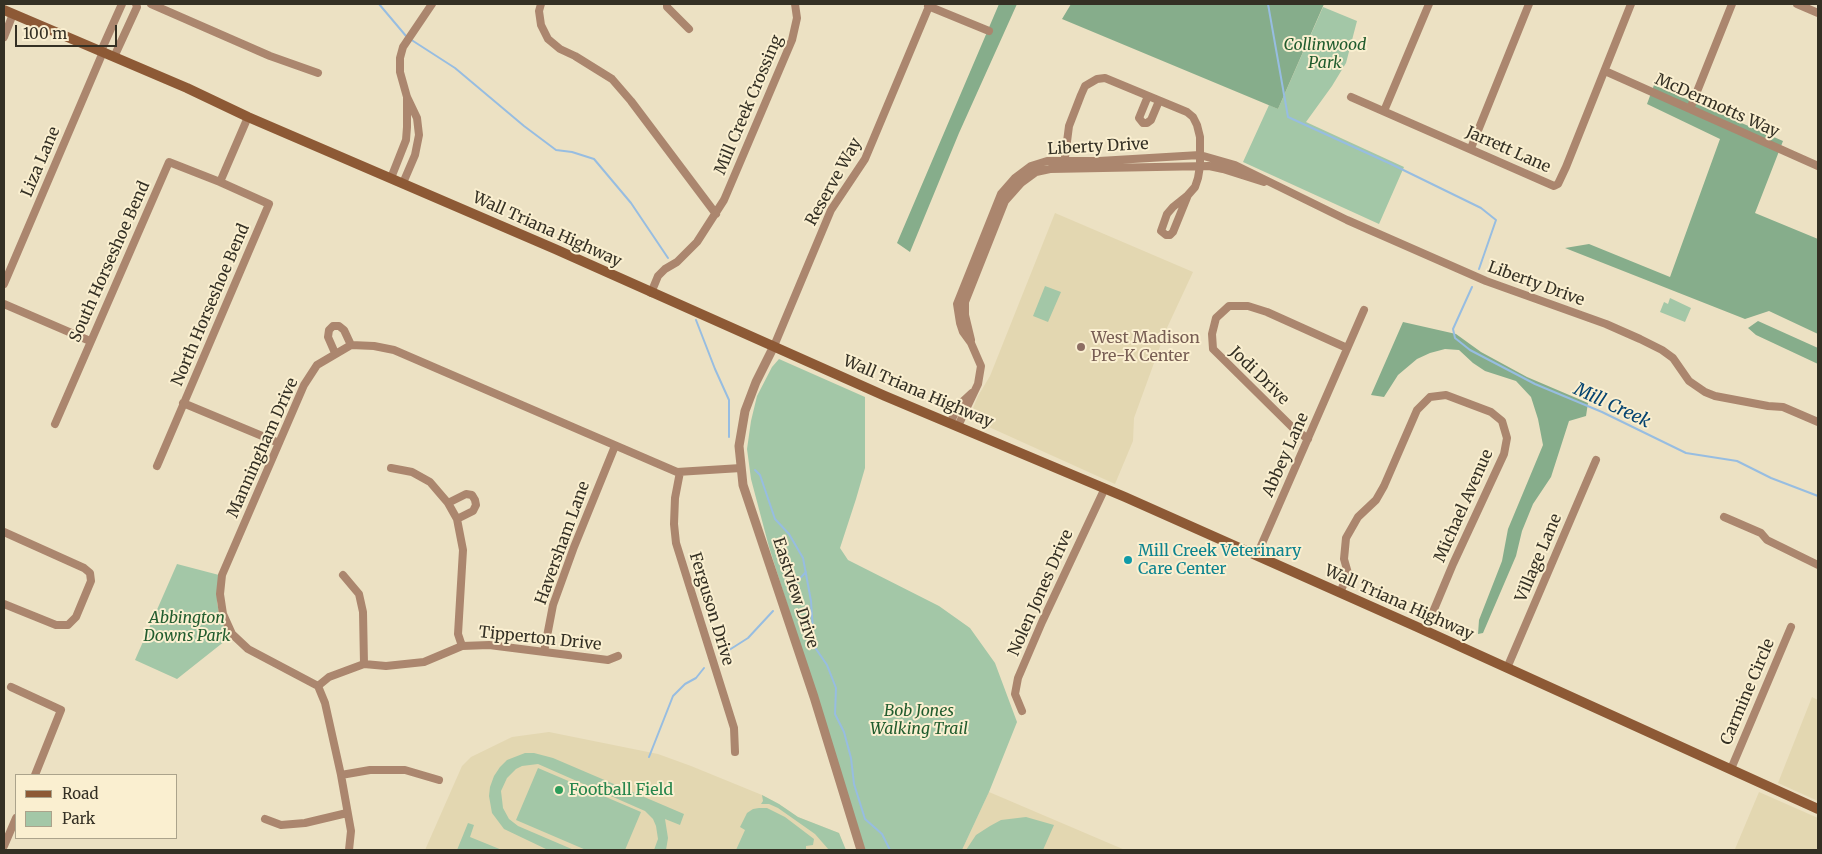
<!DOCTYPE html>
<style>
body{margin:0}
#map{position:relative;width:1822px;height:854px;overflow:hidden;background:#ece1c3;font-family:Merriweather,serif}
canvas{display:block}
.frame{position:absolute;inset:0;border:5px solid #343024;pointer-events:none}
.legend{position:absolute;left:15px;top:774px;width:162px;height:65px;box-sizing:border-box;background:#faefd0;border:1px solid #aba38b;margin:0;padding:6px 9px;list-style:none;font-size:15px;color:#343024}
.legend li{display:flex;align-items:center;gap:10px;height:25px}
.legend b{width:25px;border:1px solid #aba38b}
.scale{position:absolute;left:15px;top:25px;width:102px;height:22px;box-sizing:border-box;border:2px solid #343024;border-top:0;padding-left:6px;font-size:15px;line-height:18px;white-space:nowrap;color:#343024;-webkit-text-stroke:4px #faefd0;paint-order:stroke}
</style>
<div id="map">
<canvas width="1822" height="854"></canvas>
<div class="frame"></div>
<ul class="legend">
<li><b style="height:6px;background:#8d5935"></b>Road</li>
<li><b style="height:14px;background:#a3c7a7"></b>Park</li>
</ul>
<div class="scale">100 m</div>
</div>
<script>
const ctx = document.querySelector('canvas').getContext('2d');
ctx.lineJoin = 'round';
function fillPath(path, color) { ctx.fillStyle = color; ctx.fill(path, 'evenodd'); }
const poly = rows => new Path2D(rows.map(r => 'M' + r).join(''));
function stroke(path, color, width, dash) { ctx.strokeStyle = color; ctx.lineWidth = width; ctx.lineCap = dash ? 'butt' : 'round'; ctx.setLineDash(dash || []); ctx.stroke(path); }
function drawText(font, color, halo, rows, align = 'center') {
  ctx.font = font + ' Merriweather,serif'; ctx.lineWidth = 4; ctx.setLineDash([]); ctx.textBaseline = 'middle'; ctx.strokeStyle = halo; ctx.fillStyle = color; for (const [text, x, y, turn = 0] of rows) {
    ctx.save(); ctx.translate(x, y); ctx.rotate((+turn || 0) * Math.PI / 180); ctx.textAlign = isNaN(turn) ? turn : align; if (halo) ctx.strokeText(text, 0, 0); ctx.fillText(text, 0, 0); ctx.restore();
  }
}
fillPath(poly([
 [1055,213,1193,272,1166,330,1134,418,1133,441,1115,484,969,418,978,396,990,376],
 [1812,697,1818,700,1818,801,1778,783],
 [549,732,658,754,691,766,762,795,779,804,798,817,839,833,845,850,425,850,462,766,471,757,512,737],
 [989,792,1125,850,962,850],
 [1759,792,1818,818,1818,850,1739,850,1735,849]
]), '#e3d7b1');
fillPath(poly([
 [1323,7,1357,21,1346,63,1332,86,1306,122,1404,167,1379,224,1243,162,1269,105,1278,109],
 [1045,286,1061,292,1048,322,1033,316],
 [1670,298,1691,308,1685,322,1660,312,1664,302,1668,304],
 [779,359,865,397,865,468,856,499,840,548,848,560,939,606,970,628,995,663,1017,722,989,792,962,850,865,850,769,547,751,479,747,449,751,421,757,396,772,367],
 [177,564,219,575,217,602,220,618,230,637,177,679,135,660],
 [525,753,534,753,553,758,684,814,680,825,665,819,668,838,666,850,654,850,658,839,656,826,653,819,645,811,538,764,522,766,516,769,507,778,501,791,503,808,509,819,518,826,574,850,548,850,504,829,492,813,489,796,490,787,494,776,500,767,507,760],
 [538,768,641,812,625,850,586,850,516,820],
 [762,795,779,804,798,817,839,833,846,850,829,850,815,834,778,808,769,804,761,804,763,801],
 [759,808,767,808,785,817,814,839,813,845,806,846,806,850,736,850,745,830,740,827,747,813,753,809],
 [1026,817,1054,825,1043,850,966,850,976,835,990,826,1001,820],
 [468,823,474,825,470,837,502,850,457,850]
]), '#a3c7a7');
fillPath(poly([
 [999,4,1017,4,959,133,910,252,897,243],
 [1071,4,1324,4,1278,109,1062,19],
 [1654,85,1783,141,1755,213,1818,239,1818,334,1769,311,1745,319,1565,248,1589,244,1670,277,1720,139,1647,104],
 [1758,321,1818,348,1818,364,1756,335,1748,328],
 [1403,322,1456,334,1481,352,1527,377,1588,403,1586,416,1569,421,1551,477,1533,504,1522,531,1516,556,1483,633,1478,634,1479,620,1502,561,1508,529,1543,445,1538,419,1531,397,1516,381,1485,371,1473,363,1459,350,1445,349,1430,353,1417,359,1398,375,1384,397,1371,395]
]), '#86ad8b');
stroke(poly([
 [379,4,406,36],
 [1268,4,1288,117,1391,164,1481,208,1496,220,1479,269],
 [410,39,455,68,524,126,556,150,572,152,594,159,631,203,668,258],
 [1472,287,1453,329,1455,338,1470,350,1535,384,1602,412,1686,453,1737,461,1771,478,1818,496],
 [696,320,715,369,729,400,729,437],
 [755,470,760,475,775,519,789,534,803,558,811,601,814,646,827,665,836,688,835,714,844,732,851,758,854,784,865,819,882,834,890,850],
 [789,590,806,572],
 [726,652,748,638,773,611],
 [649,757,673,696,685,684,696,678,704,668]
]), '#97bde1', 2);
stroke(poly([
 [151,4,270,56,318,73],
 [541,4,539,11,541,25,548,39,560,49,575,56,612,79,631,101,716,214],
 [667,4,667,7,689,29],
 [1797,4,1818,13],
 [928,6,989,31],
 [4,37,13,14],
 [101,51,122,4],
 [114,57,137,7,136,4],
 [1605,71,1818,166],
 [1148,96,1139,118,1143,123,1147,123,1151,120,1159,101],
 [1351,97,1554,186,1558,184,1566,167,1631,4],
 [1690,109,1732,4],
 [1384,111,1429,4],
 [1471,148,1529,4],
 [1064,165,1069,126,1081,95,1085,86,1097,79,1105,78,1187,112,1193,117,1197,125,1200,137,1200,166,1198,178,1195,187,1188,195],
 [391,178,406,140,407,127,407,97],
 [220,182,248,117],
 [403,183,415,155,419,135,417,118,407,97,400,72,400,58,403,47,432,4],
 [1188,195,1173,232,1170,235,1166,235,1161,231,1167,214,1173,207,1188,195],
 [4,284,103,52],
 [651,293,658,276,665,269,677,262,697,242,724,200,792,40,797,18,795,4],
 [4,304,90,341],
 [971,340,965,315,965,302,1005,201,1021,183,1036,172,1050,169,1209,166,1223,169,1264,182],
 [774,346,831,210,865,159,930,4],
 [335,353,328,337,329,330,333,326,339,326,344,330,351,345],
 [183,403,279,443],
 [950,423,959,405,972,393],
 [55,424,169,162,220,182,269,204,157,466],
 [958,426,978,384,981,366,971,343,963,332,960,323,957,304,1001,194,1015,178,1031,166,1047,161,1099,161,1200,155,1235,165,1347,220,1486,281,1606,324,1640,339,1662,350,1673,358,1689,381,1705,392,1715,396,1768,406,1783,407,1818,422],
 [1308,439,1292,427,1213,349,1212,334,1216,318,1229,306,1248,306,1267,312,1347,348],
 [391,468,412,472,430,482,448,503,457,519,463,550,458,634,462,646],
 [680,472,675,498,674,524,676,543,734,728,735,752],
 [448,503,466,494,472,495,475,500,476,505,473,511,457,519],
 [1724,517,1761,533,1767,540,1818,565],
 [4,532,84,568,90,573,91,581,76,617,68,625,56,625,4,604],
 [1257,555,1364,310],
 [343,575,359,594,363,612,364,664],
 [1340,593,1348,573,1344,559,1346,538,1358,517,1376,500,1384,486,1417,410,1430,397,1446,395,1491,412,1502,421,1507,438,1504,454,1453,564,1425,631],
 [544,652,553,605,574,547,615,446],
 [1507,668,1596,460],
 [318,686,329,677,364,664,386,666,424,662,462,646,489,645,608,660,618,656],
 [11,687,61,710,35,775],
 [1022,711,1015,694,1018,678,1042,622,1105,488],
 [1731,769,1791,627],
 [341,775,370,770,405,770,439,780],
 [265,819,281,825,305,823,347,813],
 [4,846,16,818],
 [349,850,351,831,341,775,325,703,318,686,248,649,232,634,223,614,220,594,222,575,304,385,317,365,351,345,374,346,394,350,677,472,741,468]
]), '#ab866e', 8);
stroke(poly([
 [774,346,756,382,745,411,739,446,743,485,814,697,861,850]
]), '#ab866e', 9);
stroke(poly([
 [4,10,187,88,248,117,555,249,885,396,1125,497,1415,626,1818,809]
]), '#8d5935', 10);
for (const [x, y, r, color] of [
 [1081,347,5,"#8d6e63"],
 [1128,560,5,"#0f9aa8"],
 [559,790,5,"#2e9e5b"]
]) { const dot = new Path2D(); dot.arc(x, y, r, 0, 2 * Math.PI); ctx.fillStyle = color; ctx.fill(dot); stroke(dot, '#faefd0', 2); }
drawText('italic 16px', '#215c2e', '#faefd0', [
 ["Collinwood",1325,45],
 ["Park",1325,63],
 ["Abbington",187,618],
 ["Downs Park",187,636],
 ["Bob Jones",919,711],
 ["Walking Trail",919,729]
]);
drawText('16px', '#343024', '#faefd0', [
 ["Mill Creek Crossing",749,105,-67],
 ["McDermotts Way",1717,106,24],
 ["Liberty Drive",1098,147,-3],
 ["Jarrett Lane",1508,150,24],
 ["Liza Lane",41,162,-67],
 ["Reserve Way",834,182,-61],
 ["Wall Triana Highway",547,230,24],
 ["South Horseshoe Bend",110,262,-66],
 ["Liberty Drive",1536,284,20],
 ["North Horseshoe Bend",211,305,-67],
 ["Jodi Drive",1259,376,44],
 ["Wall Triana Highway",918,392,23],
 ["Manningham Drive",263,448,-66],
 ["Abbey Lane",1286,455,-66],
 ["Michael Avenue",1464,506,-66],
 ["Haversham Lane",563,543,-70],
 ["Village Lane",1539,558,-67],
 ["Eastview Drive",795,593,72],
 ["Nolen Jones Drive",1041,593,-66],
 ["Wall Triana Highway",1399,603,24],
 ["Ferguson Drive",711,609,73],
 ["Tipperton Drive",540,639,6],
 ["Carmine Circle",1748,692,-67]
]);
drawText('16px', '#785e54', '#faefd0', [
 ["West Madison",1091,338],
 ["Pre-K Center",1091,356]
], 'left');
drawText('16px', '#0d838f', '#faefd0', [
 ["Mill Creek Veterinary",1138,551],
 ["Care Center",1138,569]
], 'left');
drawText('16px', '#27864d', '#faefd0', [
 ["Football Field",569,790]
], 'left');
drawText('italic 18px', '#044370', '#faefd0', [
 ["Mill Creek",1612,406,25]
]);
</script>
